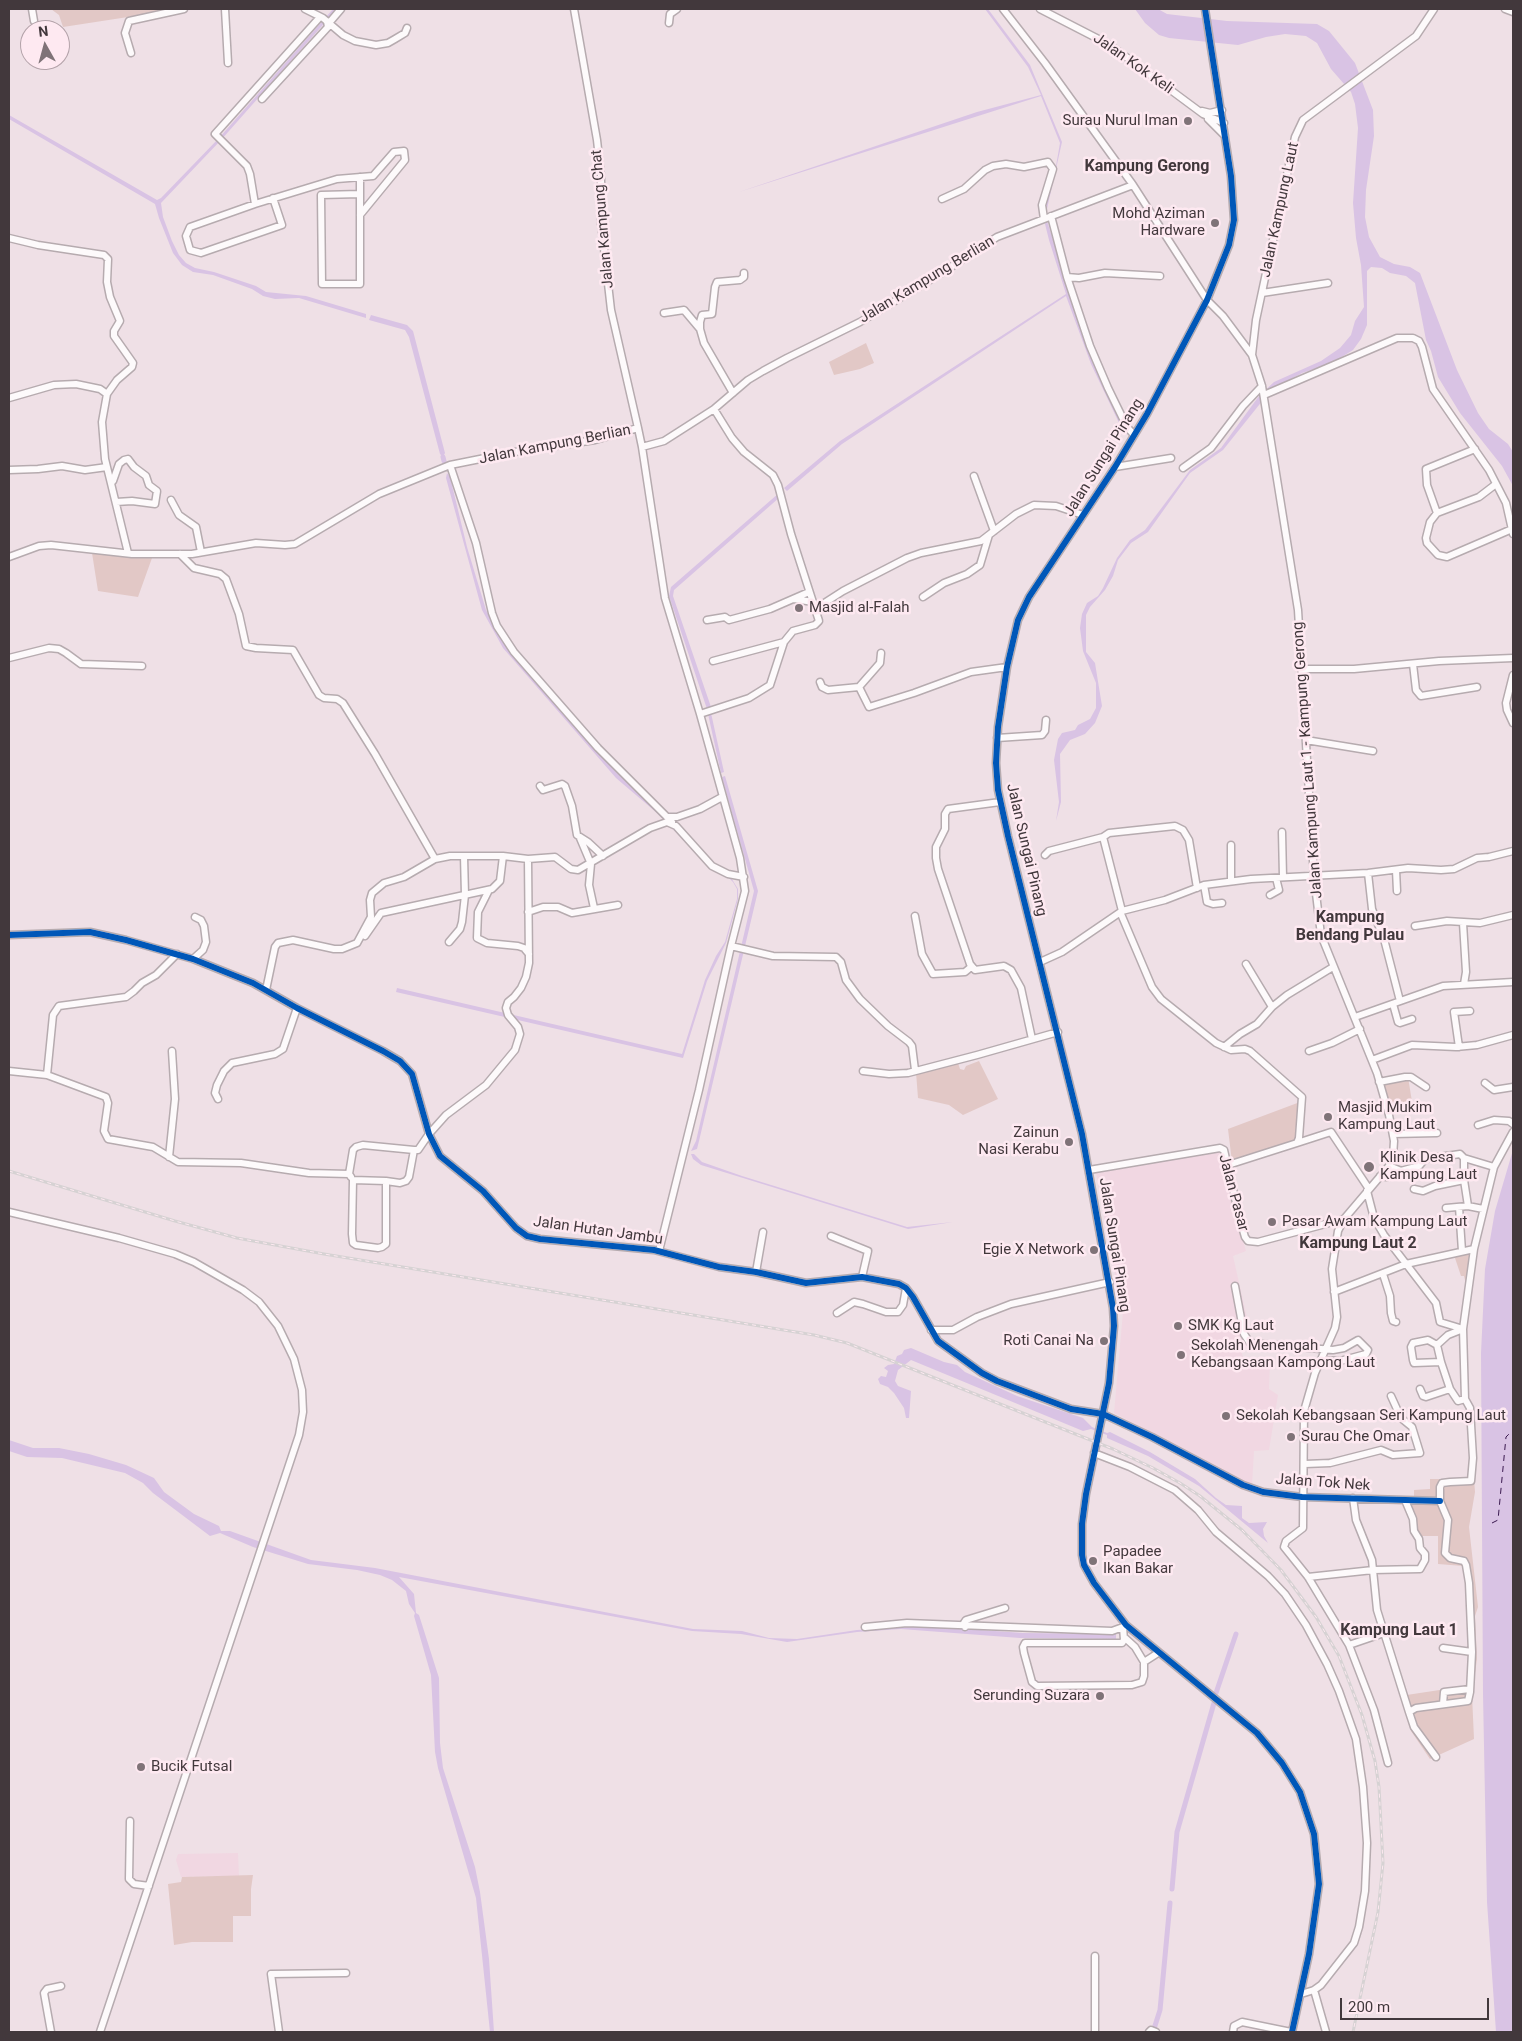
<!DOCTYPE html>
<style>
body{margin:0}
#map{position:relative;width:1522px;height:2041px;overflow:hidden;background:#efe0e6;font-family:Roboto,sans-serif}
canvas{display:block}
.frame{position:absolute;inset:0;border:10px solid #42383c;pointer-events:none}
.north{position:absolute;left:20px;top:20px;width:50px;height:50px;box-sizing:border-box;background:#fee9f1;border:1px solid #b3a2a9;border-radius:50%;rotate:353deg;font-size:14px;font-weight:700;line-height:20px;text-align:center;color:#42383c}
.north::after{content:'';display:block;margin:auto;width:18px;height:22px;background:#7f7378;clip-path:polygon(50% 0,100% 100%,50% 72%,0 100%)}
.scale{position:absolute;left:1340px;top:1998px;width:149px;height:22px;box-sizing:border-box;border:2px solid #42383c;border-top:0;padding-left:6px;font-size:15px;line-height:18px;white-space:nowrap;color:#42383c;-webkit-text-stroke:4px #fee9f1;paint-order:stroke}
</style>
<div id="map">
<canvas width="1522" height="2041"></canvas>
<div class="frame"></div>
<div class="north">N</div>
<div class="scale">200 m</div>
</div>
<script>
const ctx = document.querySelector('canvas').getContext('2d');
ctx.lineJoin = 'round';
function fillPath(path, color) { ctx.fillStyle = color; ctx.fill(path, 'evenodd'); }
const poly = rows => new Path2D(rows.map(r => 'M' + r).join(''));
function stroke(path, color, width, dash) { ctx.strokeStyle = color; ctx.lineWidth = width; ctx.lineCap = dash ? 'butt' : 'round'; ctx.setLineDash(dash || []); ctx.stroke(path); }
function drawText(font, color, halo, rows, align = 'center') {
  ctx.font = font + ' Roboto,sans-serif'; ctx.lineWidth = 5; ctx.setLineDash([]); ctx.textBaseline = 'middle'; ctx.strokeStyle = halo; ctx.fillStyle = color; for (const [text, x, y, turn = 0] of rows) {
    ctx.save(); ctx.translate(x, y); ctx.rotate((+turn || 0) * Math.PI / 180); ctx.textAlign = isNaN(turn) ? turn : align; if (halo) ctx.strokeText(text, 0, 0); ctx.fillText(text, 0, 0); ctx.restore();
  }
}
fillPath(poly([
 [1218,1152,1221,1154,1227,1185,1246,1251,1233,1256,1247,1318,1251,1348,1241,1350,1244,1361,1270,1362,1269,1389,1278,1395,1269,1450,1254,1451,1252,1485,1228,1475,1210,1464,1210,1465,1114,1413,1123,1312,1113,1265,1096,1173],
 [238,1853,239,1876,181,1877,176,1860,178,1854]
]), '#f1d7e2');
fillPath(poly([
 [51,9,167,9,128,17,63,27,59,15],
 [866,343,874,363,860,369,834,375,829,362],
 [92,553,152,558,138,597,98,591],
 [979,1061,998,1099,963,1115,949,1105,918,1098,916,1072,958,1063,960,1069,964,1070,966,1066],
 [1408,1077,1413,1108,1391,1112,1384,1083],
 [1300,1102,1296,1139,1293,1142,1232,1162,1228,1129],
 [1470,1251,1467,1284,1466,1284,1464,1276,1461,1276,1454,1255],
 [1430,1479,1474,1479,1475,1492,1469,1527,1478,1607,1475,1616,1477,1659,1472,1695,1474,1739,1430,1759,1411,1731,1400,1696,1466,1686,1469,1651,1469,1600,1463,1566,1438,1564,1438,1536,1415,1536,1403,1502,1414,1498,1414,1490,1430,1489],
 [253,1875,251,1889,251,1916,233,1916,233,1942,192,1942,174,1945,168,1884,181,1882,182,1877]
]), '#e2c8c6');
fillPath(poly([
 [333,9,337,9,221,140,161,203,163,217,172,241,179,255,186,263,195,268,214,272,256,286,266,292,306,296,366,314,366,318,299,298,275,299,263,296,252,289,213,275,193,272,182,265,173,253,159,218,155,204,9,119,9,115,157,200,161,198,219,138],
 [985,9,988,9,1030,65,1062,142,1047,209,1046,211,1044,208,1056,166,1060,143,1041,96,739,192,977,112,1041,95,1028,67],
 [1135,9,1158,9,1167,14,1227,21,1317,24,1329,31,1355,63,1373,110,1374,136,1366,190,1365,217,1369,237,1380,257,1394,264,1410,267,1420,273,1457,370,1478,413,1489,429,1508,444,1513,452,1513,486,1502,466,1460,413,1438,377,1431,351,1426,340,1415,283,1406,276,1390,273,1382,268,1371,267,1367,271,1367,325,1361,339,1353,350,1332,363,1302,373,1271,390,1223,450,1190,473,1148,532,1131,543,1118,560,1113,576,1105,590,1090,607,1086,615,1086,652,1095,663,1102,706,1095,723,1085,734,1070,740,1060,754,1061,802,1056,821,1059,802,1054,760,1058,739,1062,733,1075,730,1078,725,1090,719,1096,708,1096,683,1083,651,1080,628,1082,614,1087,603,1098,596,1103,588,1117,558,1130,540,1145,530,1190,470,1221,448,1259,396,1274,382,1321,361,1340,348,1351,335,1355,321,1364,307,1361,265,1356,238,1353,203,1358,128,1355,104,1351,92,1331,69,1317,43,1306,36,1285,34,1266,37,1238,45,1169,38,1159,35,1145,23],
 [1047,221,1085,341,1122,422,1120,425,1091,364,1066,296,842,444,787,491,784,488,840,441,1066,294,1049,240,1045,224],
 [371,315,407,325,413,331,445,453,443,457,440,454,409,337,405,330,369,320],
 [447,473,450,477,467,547,486,610,505,645,617,773,640,791,700,856,730,876,738,889,738,899,726,943,707,981,683,1058,396,992,397,988,682,1054,705,980,716,956,725,942,737,899,737,889,733,882,728,877,713,870,657,813,616,778,503,648,482,610,446,478],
 [779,493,780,497,674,590,673,596,711,707,707,709,669,596,671,587],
 [711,713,724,772,721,773,708,714],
 [725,776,758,891,699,1141,697,1149,691,1151,696,1141,754,891,722,777],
 [1513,1150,1513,2032,1496,2032,1487,1902,1483,1694,1481,1353,1485,1269,1495,1211],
 [691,1154,694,1154,702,1162,742,1176,907,1227,953,1222,908,1229,701,1165,693,1159],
 [911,1348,944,1362,957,1365,965,1372,1017,1396,1083,1418,1092,1427,1107,1433,1110,1432,1150,1452,1195,1479,1216,1498,1226,1505,1242,1506,1242,1518,1249,1523,1267,1522,1263,1529,1264,1536,1268,1543,1199,1486,1148,1456,1107,1438,1107,1435,1091,1429,1083,1431,911,1360,898,1370,895,1381,898,1386,911,1391,909,1418,906,1418,904,1408,894,1393,888,1387,880,1384,878,1379,881,1376,886,1377,888,1371,884,1368,888,1365,894,1364,897,1356,902,1354,904,1350],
 [9,1440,33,1448,59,1448,89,1454,126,1465,154,1478,164,1492,194,1514,219,1526,221,1531,230,1531,311,1560,375,1568,693,1629,742,1631,769,1638,797,1639,857,1630,925,1626,1023,1633,1116,1634,1116,1639,1020,1638,901,1629,857,1632,787,1642,741,1634,692,1631,399,1577,414,1594,416,1613,419,1615,439,1678,440,1743,443,1768,475,1867,480,1892,489,1959,494,2032,490,2032,476,1898,438,1768,435,1752,431,1675,414,1616,415,1613,409,1604,406,1591,392,1580,380,1575,357,1570,308,1564,253,1547,220,1533,210,1536,153,1493,143,1483,125,1473,62,1458,27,1457,9,1451]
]), '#d9c3e4');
stroke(poly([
 [443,457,444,461],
 [1216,1693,1236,1634],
 [1172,1889,1177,1832,1214,1703],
 [1153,2032,1160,2010,1170,1903]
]), '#d9c3e4', 5);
stroke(poly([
 [1492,1523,1498,1520,1506,1437,1513,1430]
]), '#3a194f', 1, [6, 5]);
const minor = poly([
 [32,9,34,21],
 [225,9,228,63],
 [305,9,323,18,343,35,355,41,376,45,388,43,395,39,405,33,407,28],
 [574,9,597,140,601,176,601,222,611,310,638,428],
 [1003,9,1045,63,1133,185,1207,300,1223,316,1252,355,1262,386,1298,610,1314,877,1321,935,1377,1073,1389,1115,1394,1141,1393,1157,1389,1166,1344,1219,1338,1231,1332,1269,1337,1317,1335,1328,1315,1373,1304,1411,1303,1528,1286,1541,1284,1547,1308,1577,1349,1645,1374,1710,1388,1763],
 [1040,9,1110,45,1203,114,1224,123],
 [1205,9,1231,176,1234,220,1229,245,1207,300,1147,414,1115,467,1029,597,1018,620,1007,667,998,727,996,763,998,790,1008,836,1082,1134,1113,1308,1114,1326,1109,1383,1086,1494,1082,1524,1082,1555,1084,1565,1094,1583,1126,1625,1257,1733,1282,1763,1300,1792,1314,1834,1319,1884,1309,1954,1292,2032],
 [1505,9,1513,12],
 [320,17,215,134,247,166,250,174,255,204,337,179,373,176,394,152,404,151,405,160,360,215],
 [329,23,341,9],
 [669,23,670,14,677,9],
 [131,53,125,33,129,21,184,9],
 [262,99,328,27,327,21],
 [1202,111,1210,113,1222,110],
 [1208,119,1225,136],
 [360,177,360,284,322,284,321,195,360,194],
 [942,199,964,189,985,170,993,166,1006,164,1024,167,1048,162,1053,169,1042,205,1044,219],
 [255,204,190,227,186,236,190,250,201,253,282,225,273,198],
 [1051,216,1067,277,1090,346,1108,388,1127,427,1134,435],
 [9,238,38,245,104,255,108,259,107,282,110,297,120,321,114,331,114,336,133,363,132,367,117,380,107,394,102,422,105,459,128,553],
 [1067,277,1079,278,1105,273,1160,276],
 [1262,293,1328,283],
 [664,313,684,310,700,329],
 [1252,355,1256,320,1295,137,1303,120,1416,36,1434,9],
 [733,393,704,343,700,329,700,322,702,315,712,314,715,287,717,282,740,280,744,277,744,273],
 [1264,395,1397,338,1413,338,1419,341,1422,347,1433,389,1489,470,1506,503,1513,534],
 [9,398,54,385,76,384,100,389,107,394],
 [642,447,665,598,700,714,740,858,745,891,731,946,699,1090,659,1251],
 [450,465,476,543,492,613,497,626,514,652,598,748,672,822],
 [1115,467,1171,458],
 [1183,468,1211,448,1243,406,1262,386],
 [9,470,38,469,62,466,85,470,107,467],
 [974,476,994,531],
 [113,481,119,464,124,460,128,459,134,467,146,476,149,485,157,491,155,504,132,501,116,502],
 [1496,484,1479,497,1437,513,1430,522,1426,538,1427,543,1438,555,1447,557,1512,529],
 [171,500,179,515,196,527,201,552],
 [1437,513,1427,485,1426,469,1475,449],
 [180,554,194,568,220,574,226,579,239,614,246,646,256,648,293,650,319,695,324,698,337,699,343,703,375,754,435,859],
 [9,557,39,546,51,545,132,554,192,554,256,543,285,545,295,544,379,494,450,465,515,452,595,440,638,428,642,447,664,441,714,409,748,380,763,371,787,358,860,322,945,271,997,237,1133,185],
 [923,597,944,583,967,574,980,565,989,535],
 [794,599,813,602],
 [815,609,843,591,907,558,921,553,981,541,1016,514,1034,505,1056,506,1083,515],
 [707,620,725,617,729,620,770,609,809,592],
 [9,658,49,648,59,649,66,653,81,664,142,666],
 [713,661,784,642,793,631,815,625,819,621,791,534,778,485,773,475,744,452,732,438,714,409],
 [1413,664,1416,690,1421,696,1477,687],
 [1302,669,1354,669,1439,661,1513,658],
 [1513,675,1506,703,1507,710,1513,723],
 [820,682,822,687,828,690,859,687,880,663,881,653],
 [859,687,869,707,914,693,971,672,1007,667],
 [700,714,749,698,770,685,784,642],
 [997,738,1042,735,1045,731,1046,720],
 [1306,740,1373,751],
 [540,786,543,790,562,784,565,786,572,806,577,835,588,842,603,856],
 [1000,802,948,809,945,814,945,829,936,847,936,858,938,869,970,964,975,970,1004,966,1011,970,1021,988,1032,1039],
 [667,817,677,817,700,809,722,797],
 [1282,832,1283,877],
 [1103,837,1122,911,1121,914,1152,987,1161,999,1216,1043,1231,1050,1245,1049,1250,1051,1302,1097,1299,1138,1297,1143,1228,1165],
 [580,838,591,864,589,885,594,908],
 [1231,845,1231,881],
 [1045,855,1049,851,1103,837,1109,833,1175,826,1183,830,1189,840,1197,888],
 [1396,870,1397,891],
 [1368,873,1372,909,1384,939,1400,1001],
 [1204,885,1207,902,1213,904,1222,903],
 [489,890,478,912,477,938,487,943,518,946,524,948,529,954],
 [1270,895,1279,890,1276,878],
 [528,912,543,907,558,907,572,913,618,905],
 [915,916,922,954,933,974,965,972,971,967],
 [1463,923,1466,972,1464,984],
 [1415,926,1447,921,1480,923,1513,915],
 [9,935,90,932,126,940,193,959,253,983,297,1008,383,1051,400,1061,412,1074,429,1134,440,1156,483,1191,516,1228,527,1236,540,1239,654,1250,719,1267,756,1272,806,1283,862,1277,899,1284,906,1288,913,1297,938,1341,982,1373,997,1381,1071,1409,1103,1414,1152,1437,1243,1485,1263,1492,1302,1497,1440,1501],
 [365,936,381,913,492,889,500,881,503,856],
 [1384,939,1395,936,1397,933],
 [449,942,460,929,462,922,465,895,464,856],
 [731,946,773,956,836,957,841,962,846,980,860,999,888,1026,909,1042,912,1046,915,1070],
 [193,959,203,950,206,942,204,926,201,920,195,917],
 [1040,962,1062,952,1122,911,1165,900,1204,885,1251,879,1368,873,1408,868,1441,870,1454,869,1477,858,1489,857,1513,851],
 [1246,964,1272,1007],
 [266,990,275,947,278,943,293,940,334,949,342,949,357,943,371,917,370,900,372,893,384,883,404,877,435,859,450,856,503,856,528,859,555,857,571,869,578,870,650,828,667,822,676,826,712,866,728,874,744,877],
 [1393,1004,1398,1022,1400,1023,1412,1019],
 [1355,1017,1443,986,1513,982],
 [1224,1047,1240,1034,1257,1024,1272,1007,1287,995,1333,967],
 [1459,1047,1454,1012,1470,1011],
 [1309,1051,1332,1043,1360,1029],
 [1372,1060,1412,1045,1456,1047,1477,1045,1513,1035],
 [9,1071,47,1075,106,1097,108,1103,104,1131,108,1139,153,1147,178,1162,241,1163,309,1173,349,1174],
 [863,1071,889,1074,908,1073,977,1055,1058,1032],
 [47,1075,53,1015,59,1006,126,997,134,991,142,983,156,975,177,954],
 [1379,1082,1405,1077,1411,1077,1426,1087],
 [1485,1083,1494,1090,1513,1087],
 [218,1099,215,1093,217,1085,224,1071,232,1063,275,1054,283,1049,297,1008],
 [1478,1125,1494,1120,1509,1121,1513,1124],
 [1393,1134,1437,1133],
 [1297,1143,1331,1132,1369,1189],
 [169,1157,175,1099,172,1051],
 [1464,1158,1464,1180,1468,1206,1483,1209],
 [1389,1166,1401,1171,1419,1166,1425,1159,1460,1154,1464,1158,1494,1167],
 [1089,1170,1220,1148,1224,1150,1240,1220,1245,1237,1248,1241,1258,1242,1344,1219],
 [1380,1176,1387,1177,1401,1171],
 [351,1177,349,1174,353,1150,356,1147,363,1145,414,1150],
 [386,1181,386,1244,382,1247,378,1248,356,1245,353,1243,352,1234,353,1180,386,1181,400,1183,406,1181,409,1177,414,1150,418,1150,429,1134,446,1115,486,1085,515,1050,520,1034,518,1027,508,1015,506,1008,508,1002,514,997,521,988,526,977,529,963,528,859],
 [1414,1189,1423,1191,1435,1186,1464,1180],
 [1367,1191,1374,1218,1384,1235,1436,1303,1440,1322,1463,1329],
 [1459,1207,1462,1251],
 [1446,1208,1468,1206],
 [9,1212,119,1238,175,1254,194,1262,243,1290,259,1302,278,1326,294,1359,302,1390,303,1412,299,1435,100,2032],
 [831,1236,868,1251,862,1277],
 [756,1272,763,1232],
 [1383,1274,1390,1296,1391,1313,1393,1321,1396,1322],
 [1235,1286,1244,1334,1250,1343,1333,1350,1344,1348,1358,1340,1368,1350,1366,1354,1340,1361,1321,1360],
 [1334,1292,1406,1264,1474,1249,1494,1167,1513,1132],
 [837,1313,854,1302,863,1304,886,1312,898,1312,903,1305,906,1288],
 [1463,1329,1448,1335,1437,1345,1441,1362,1450,1389,1458,1401,1465,1399],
 [931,1330,953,1330,977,1317,1011,1304,1110,1282],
 [1437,1345,1428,1340,1413,1343,1411,1347,1413,1360,1414,1363,1441,1362],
 [1420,1389,1423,1396,1426,1397,1450,1389],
 [1094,1453,1130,1467,1175,1490,1198,1510,1216,1532,1268,1576,1285,1594,1306,1625,1327,1664,1339,1691,1356,1739,1363,1787,1367,1843,1365,1891,1359,1927,1354,1943,1321,1985,1314,1990,1301,1994],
 [1305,1464,1330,1463,1381,1450,1393,1455,1420,1453,1412,1427,1401,1418,1391,1396],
 [1353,1498,1356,1520,1372,1560,1377,1610,1409,1712,1414,1727,1436,1757],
 [1308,1577,1373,1570,1420,1569,1425,1560,1425,1554,1420,1548,1419,1539,1414,1531,1413,1519,1405,1500],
 [865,1627,907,1623,1112,1631,1123,1627],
 [965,1627,964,1623,966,1620,1005,1608],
 [1124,1637,1135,1647,1144,1662,1144,1676,1142,1682,1132,1685,1037,1686,1032,1682,1024,1653,1023,1647,1025,1643,1122,1643,1124,1640,1123,1627,1126,1625],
 [1349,1645,1384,1633],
 [1443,1648,1472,1652],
 [1144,1662,1158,1653],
 [1443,1704,1444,1692,1470,1689],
 [1409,1712,1416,1708,1468,1701,1470,1692,1472,1652,1469,1583,1466,1565,1464,1561,1450,1558,1445,1553,1448,1520,1440,1501,1440,1487,1442,1483,1450,1482,1471,1481,1473,1458,1470,1408,1465,1399,1463,1329,1474,1249],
 [130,1821,129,1879,134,1884,149,1886],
 [1314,1990,1326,2032],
 [51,2032,44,1993,47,1989,61,1986],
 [279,2032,271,1974,346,1973],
 [1095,2032,1095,1956],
 [1149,2032,1151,2030,1156,2032],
 [1233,2032,1234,2026,1242,2022,1291,2032]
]);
stroke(minor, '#b6abaf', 9);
stroke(minor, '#fdfafb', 6);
const rail = poly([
 [9,1171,175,1221,237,1238,324,1254,814,1335,847,1343,1113,1449,1153,1468,1180,1483,1200,1496,1242,1530,1281,1570,1316,1617,1339,1656,1362,1715,1375,1761,1379,1787,1383,1863,1378,1912,1353,2032]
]);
stroke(rail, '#d6d2d3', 3);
stroke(rail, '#fee9f1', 1, [4]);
stroke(poly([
 [1205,9,1231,176,1234,220,1229,245,1207,300,1147,414,1115,467,1029,597,1018,620,1007,667,998,727,996,763,998,790,1008,836,1082,1134,1113,1308,1114,1326,1109,1383,1086,1494,1082,1524,1082,1555,1084,1565,1094,1583,1126,1625,1257,1733,1282,1763,1300,1792,1314,1834,1319,1884,1309,1954,1292,2032],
 [9,935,90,932,126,940,193,959,253,983,297,1008,383,1051,400,1061,412,1074,429,1134,440,1156,483,1191,516,1228,527,1236,540,1239,654,1250,719,1267,756,1272,806,1283,862,1277,899,1284,906,1288,913,1297,938,1341,982,1373,997,1381,1071,1409,1103,1414,1152,1437,1243,1485,1263,1492,1302,1497,1440,1501]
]), '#0057b8', 6);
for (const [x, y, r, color] of [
 [1188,121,5,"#7f7378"],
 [1215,223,5,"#7f7378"],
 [799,608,5,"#7f7378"],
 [1328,1117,5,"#7f7378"],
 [1069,1142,5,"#7f7378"],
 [1369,1167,6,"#7f7378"],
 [1272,1222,5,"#7f7378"],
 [1094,1250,5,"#7f7378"],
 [1178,1326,5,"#7f7378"],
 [1104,1341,5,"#7f7378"],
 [1181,1355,5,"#7f7378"],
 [1226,1416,5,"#7f7378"],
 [1291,1437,5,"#7f7378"],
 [1093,1561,5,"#7f7378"],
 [1100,1696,5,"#7f7378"],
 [141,1767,5,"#7f7378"]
]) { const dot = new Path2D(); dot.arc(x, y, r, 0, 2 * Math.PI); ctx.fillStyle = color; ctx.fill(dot); stroke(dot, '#fee9f1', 2); }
drawText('15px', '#42383c', '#fee9f1', [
 ["Jalan Kok Keli",1133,64,35],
 ["Jalan Kampung Laut",1280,210,-78],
 ["Jalan Kampung Chat",603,219,-95],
 ["Jalan Kampung Berlian",927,280,-31],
 ["Jalan Kampung Berlian",555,445,-11],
 ["Jalan Sungai Pinang",1104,458,-58],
 ["Jalan Kampung Laut 1 - Kampung Gerong",1308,760,-94],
 ["Jalan Sungai Pinang",1026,850,77],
 ["Jalan Pasar",1233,1193,75],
 ["Jalan Hutan Jambu",598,1231,8],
 ["Jalan Sungai Pinang",1114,1245,81],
 ["Jalan Tok Nek",1323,1483,4]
]);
drawText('15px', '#42383c', '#fee9f1', [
 ["Surau Nurul Iman",1178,121,"right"],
 ["Mohd Aziman",1205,214,"right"],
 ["Hardware",1205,231,"right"],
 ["Masjid al-Falah",809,608],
 ["Masjid Mukim",1338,1108],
 ["Kampung Laut",1338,1125],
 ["Zainun",1059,1133,"right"],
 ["Nasi Kerabu",1059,1150,"right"],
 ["Klinik Desa",1380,1158],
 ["Kampung Laut",1380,1175],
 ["Pasar Awam Kampung Laut",1282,1222],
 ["Egie X Network",1084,1250,"right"],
 ["SMK Kg Laut",1188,1326],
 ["Roti Canai Na",1094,1341,"right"],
 ["Sekolah Menengah",1191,1346],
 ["Kebangsaan Kampong Laut",1191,1363],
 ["Sekolah Kebangsaan Seri Kampung Laut",1236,1416],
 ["Surau Che Omar",1301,1437],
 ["Papadee",1103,1552],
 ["Ikan Bakar",1103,1569],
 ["Serunding Suzara",1090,1696,"right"],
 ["Bucik Futsal",151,1767]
], 'left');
drawText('bold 16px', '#42383c', '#fee9f1', [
 ["Kampung Gerong",1147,167],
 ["Kampung",1350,918],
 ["Bendang Pulau",1350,936],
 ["Kampung Laut 2",1358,1244],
 ["Kampung Laut 1",1399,1631]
]);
</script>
